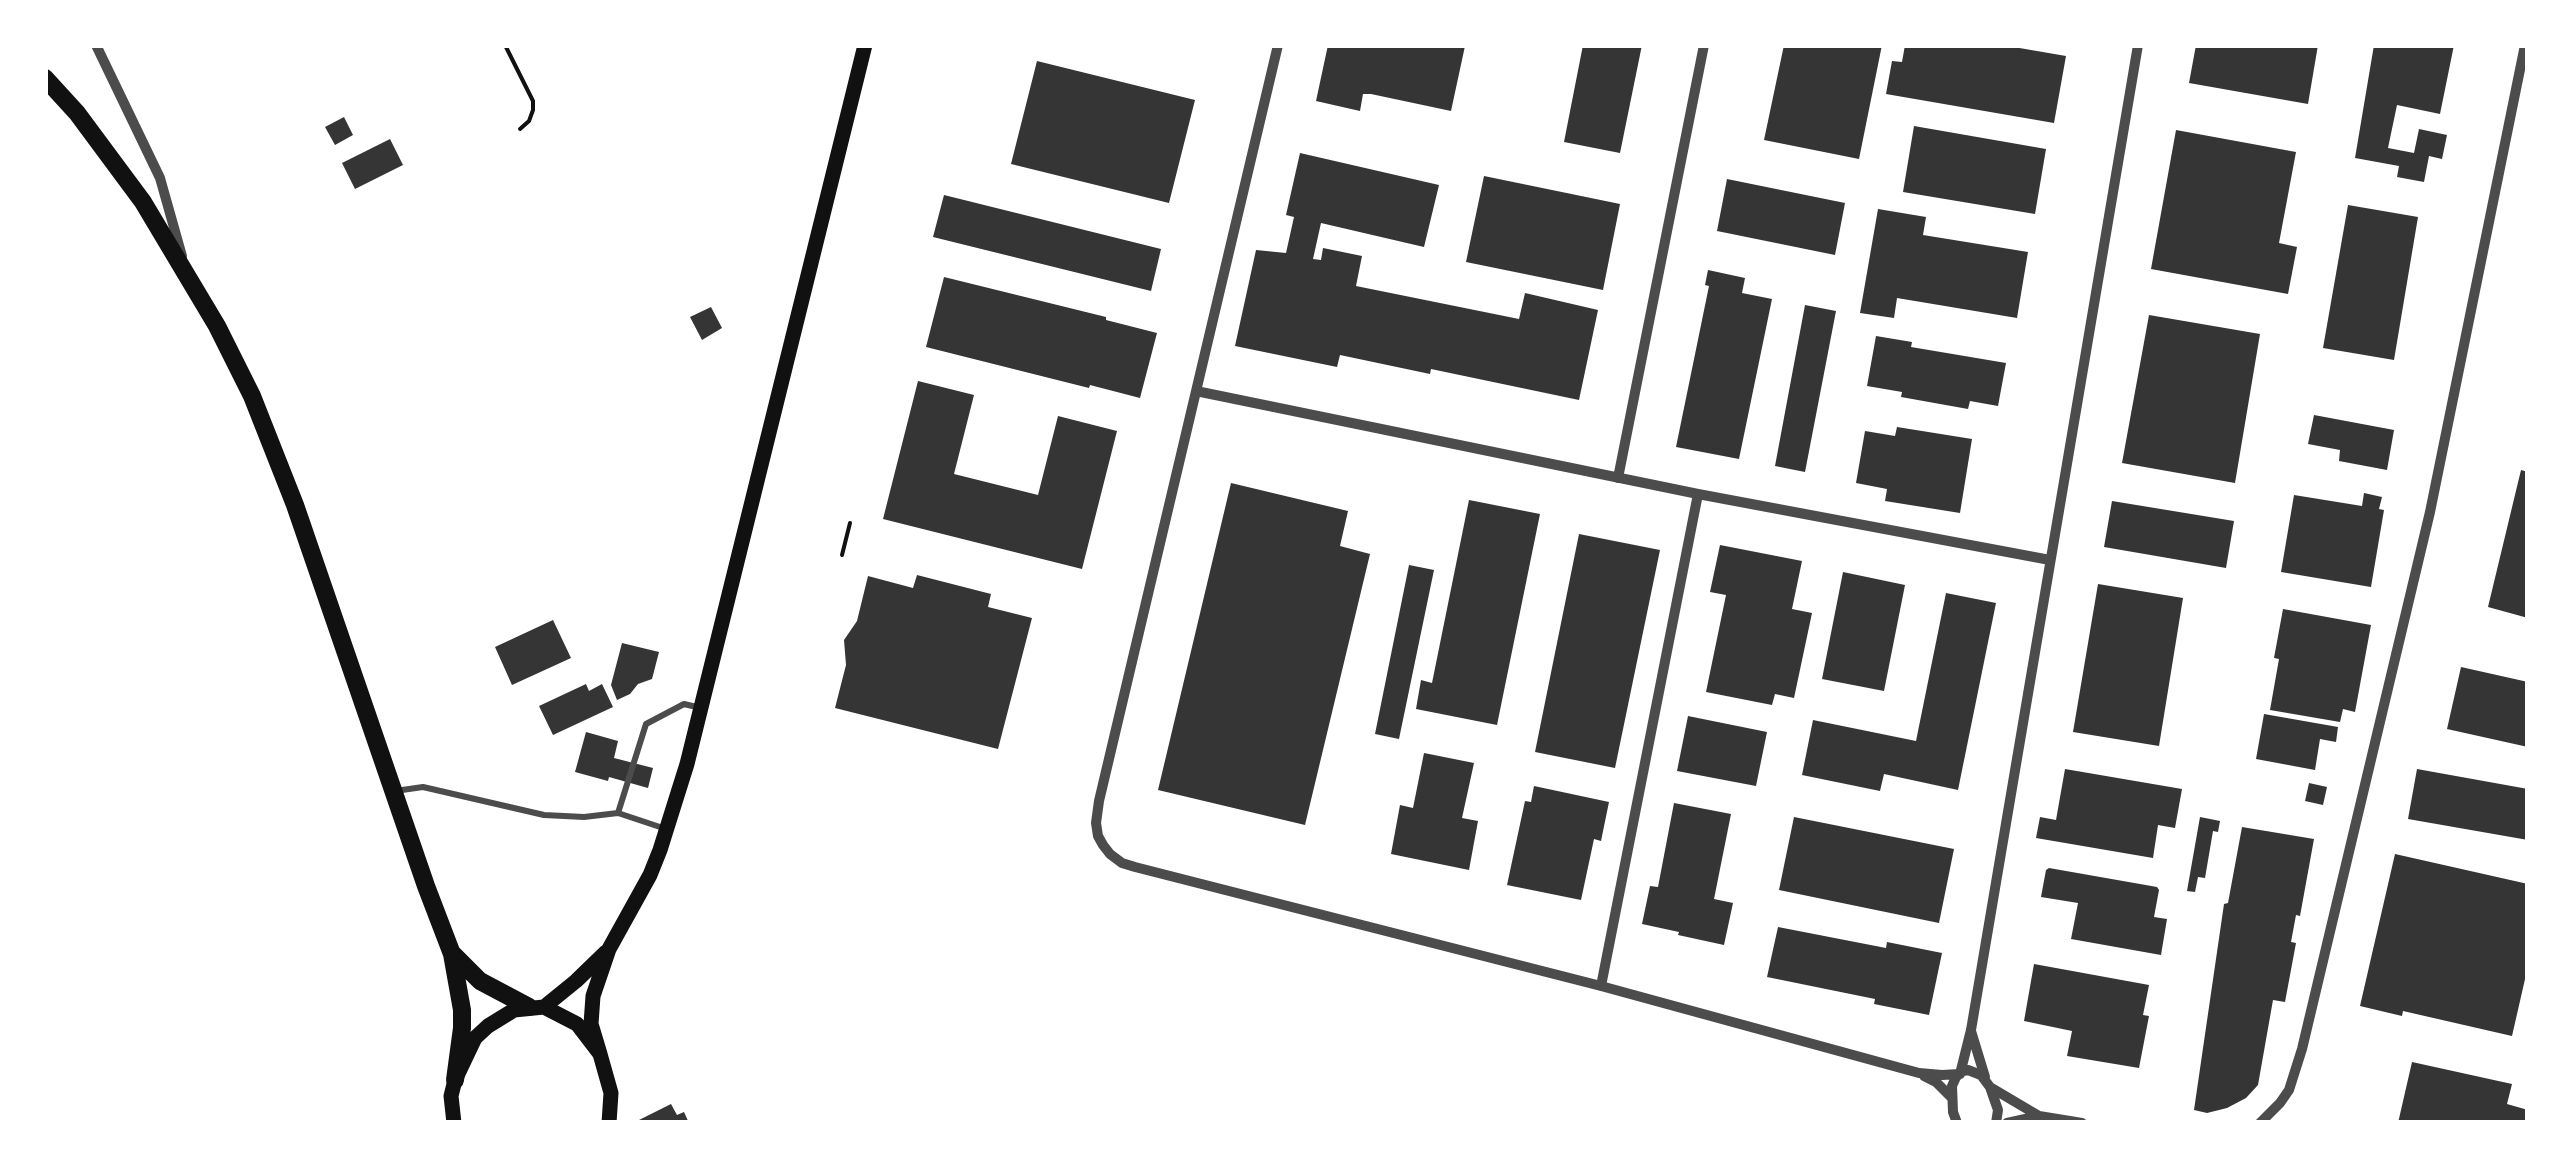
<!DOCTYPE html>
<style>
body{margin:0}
#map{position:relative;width:2573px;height:1168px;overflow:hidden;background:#fff;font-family:"Times New Roman",serif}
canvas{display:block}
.frame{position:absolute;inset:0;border:48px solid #fff;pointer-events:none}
</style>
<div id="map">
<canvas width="2573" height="1168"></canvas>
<div class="frame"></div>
</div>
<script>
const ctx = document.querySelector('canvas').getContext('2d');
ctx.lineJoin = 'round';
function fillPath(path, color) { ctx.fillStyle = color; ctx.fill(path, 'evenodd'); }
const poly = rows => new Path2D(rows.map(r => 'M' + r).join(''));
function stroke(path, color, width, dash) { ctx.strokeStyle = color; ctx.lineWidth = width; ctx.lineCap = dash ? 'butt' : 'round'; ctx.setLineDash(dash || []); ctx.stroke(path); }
fillPath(poly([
 [1328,45,1465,46,1451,111,1371,94,1363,94,1360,111,1316,101],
 [1583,45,1642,45,1620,153,1564,142],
 [1784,45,1882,45,1859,159,1764,140],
 [1905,45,2002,45,2066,56,2054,123,1886,94,1892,61,1902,62],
 [2196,45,2318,45,2308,104,2189,83],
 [2374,45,2454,45,2440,114,2397,105,2388,148,2414,153,2419,129,2447,135,2442,159,2429,156,2424,182,2397,177,2399,166,2355,158],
 [1037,61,1195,100,1169,203,1011,164],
 [344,117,353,135,335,145,325,127],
 [1914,126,2046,149,2035,214,1903,192],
 [2176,130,2296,152,2279,243,2297,247,2288,294,2151,269],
 [390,139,403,165,355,189,342,163],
 [1300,153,1439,185,1424,247,1321,223,1313,259,1321,260,1323,248,1362,256,1356,286,1519,319,1525,293,1598,310,1579,400,1431,369,1430,374,1340,355,1337,367,1235,346,1256,250,1286,253,1294,217,1286,215],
 [1484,176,1620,204,1603,290,1466,262],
 [1727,179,1845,203,1835,255,1717,231],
 [944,195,1161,249,1151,291,933,237],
 [2348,205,2418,217,2394,360,2323,348],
 [1878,209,1926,217,1923,235,2028,252,2017,318,1897,298,1894,318,1860,313],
 [1708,270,1745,278,1742,293,1772,299,1739,459,1676,447,1709,286,1705,285],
 [944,277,1106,317,1106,320,1157,333,1140,398,1090,385,1089,388,926,347],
 [1805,305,1836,311,1805,472,1775,466],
 [711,307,722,328,702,340,690,317],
 [2149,315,2260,334,2235,483,2122,463],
 [1876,336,1912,342,1911,347,2006,363,1998,406,1970,401,1968,409,1901,397,1902,392,1867,386],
 [918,381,974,395,954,474,1038,495,1058,416,1117,431,1082,569,883,519],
 [2314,415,2394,430,2387,470,2339,461,2340,450,2308,444],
 [1897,427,1972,439,1960,513,1885,501,1887,489,1856,483,1865,431,1895,436],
 [2521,470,2528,472,2528,618,2488,607],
 [1231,483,1348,511,1340,546,1370,554,1305,825,1158,790],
 [2364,493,2382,497,2379,509,2384,510,2371,587,2281,572,2294,495,2362,506],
 [1469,500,1540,514,1497,725,1416,709,1421,680,1432,683],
 [2112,501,2234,521,2226,568,2104,547],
 [1579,534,1660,550,1615,768,1535,752],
 [1720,545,1802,561,1792,609,1812,613,1794,698,1775,694,1772,705,1706,692,1726,595,1710,592],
 [1409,565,1434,570,1399,739,1375,734],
 [1843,572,1905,585,1884,691,1822,679],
 [917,575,991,594,988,607,1032,618,998,749,835,708,846,665,844,640,857,621,868,576,913,588],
 [2098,584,2183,598,2159,746,2073,732],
 [1946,593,1996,603,1958,790,1884,774,1880,791,1802,775,1813,720,1916,741],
 [2283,609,2371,625,2355,712,2343,709,2340,722,2270,710,2279,659,2274,658],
 [553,620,571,658,512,685,495,647],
 [622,643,659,652,652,679,638,684,630,694,617,700,611,685],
 [2461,667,2528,682,2528,747,2447,729],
 [586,684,589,691,602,684,613,707,553,735,539,706],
 [2264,714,2338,727,2336,742,2320,739,2315,770,2256,759],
 [1688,716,1767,732,1756,786,1677,771],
 [586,732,618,741,614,758,653,768,648,788,609,777,608,781,575,772],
 [1424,753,1474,763,1462,818,1478,821,1469,870,1391,854,1400,805,1413,808],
 [2065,769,2182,789,2175,828,2158,825,2153,858,2036,838,2040,817,2056,820],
 [2417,769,2528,789,2528,840,2408,819],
 [2309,783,2327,787,2323,805,2305,801],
 [1534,786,1609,802,1601,841,1594,839,1581,900,1507,885,1525,801,1531,802],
 [1674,803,1731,814,1714,899,1733,903,1724,945,1678,935,1679,932,1642,924,1650,886,1658,887],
 [1794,817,1954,849,1939,923,1779,890],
 [2200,817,2220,821,2218,832,2213,831,2205,878,2198,877,2195,892,2187,891],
 [2242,827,2314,839,2300,916,2296,915,2291,942,2296,943,2285,1002,2273,1000,2258,1085,2246,1098,2227,1108,2207,1113,2194,1110,2224,904,2228,903],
 [2395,854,2528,884,2528,966,2512,1036,2403,1011,2402,1016,2360,1006],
 [2049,868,2157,887,2159,890,2154,917,2167,919,2161,955,2071,939,2078,903,2041,897,2046,870],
 [1778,927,1886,948,1887,942,1942,953,1929,1015,1874,1004,1875,999,1767,977],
 [2034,964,2149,985,2143,1015,2149,1016,2139,1068,2067,1056,2072,1031,2024,1021],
 [2412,1062,2512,1084,2507,1104,2528,1110,2528,1123,2503,1121,2503,1123,2398,1123],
 [671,1104,677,1115,684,1112,689,1123,633,1123]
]), '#353535');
stroke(poly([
 [505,45,533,101,533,110,529,121,520,129],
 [842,555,850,523]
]), '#111', 4);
stroke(poly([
 [395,791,423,787,544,815,584,817,618,813,666,829],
 [618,813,646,724,684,704,701,708]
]), '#4c4c4c', 6);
stroke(poly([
 [96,45,160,178,182,256],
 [1278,45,1099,801,1096,823,1098,836,1103,845,1110,854,1122,863,1135,867,1601,986,1919,1073,1942,1075,1960,1074,1971,1030,2138,45],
 [1196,391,1698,494,2050,560],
 [1618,478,1704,45],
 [1601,986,1698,494],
 [1971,1031,1985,1077],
 [1924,1076,1936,1082,1952,1098],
 [1990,1087,2039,1116],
 [1957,1123,1953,1112,1952,1086,1956,1077,1963,1071,1968,1070,1981,1075,1990,1087,1998,1110,1996,1123],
 [2007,1123,2039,1116,2082,1123],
 [2260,1123,2280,1103,2289,1090,2302,1049,2430,512,2525,45]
]), '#4c4c4c', 10);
stroke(poly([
 [544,1007,576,981,606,952],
 [600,1054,591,1024,593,996,609,949,650,875,660,850,687,764,865,45],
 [454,1123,451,1096,455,1080,475,1038,488,1026,514,1010,544,1007,577,1024,600,1054,611,1093,609,1123]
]), '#111', 15);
stroke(poly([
 [45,78,77,113,143,202,217,326,252,396,295,505,426,886,452,954,462,1010,462,1028,455,1080],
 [453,954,480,981,529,1007]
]), '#111', 18);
</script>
